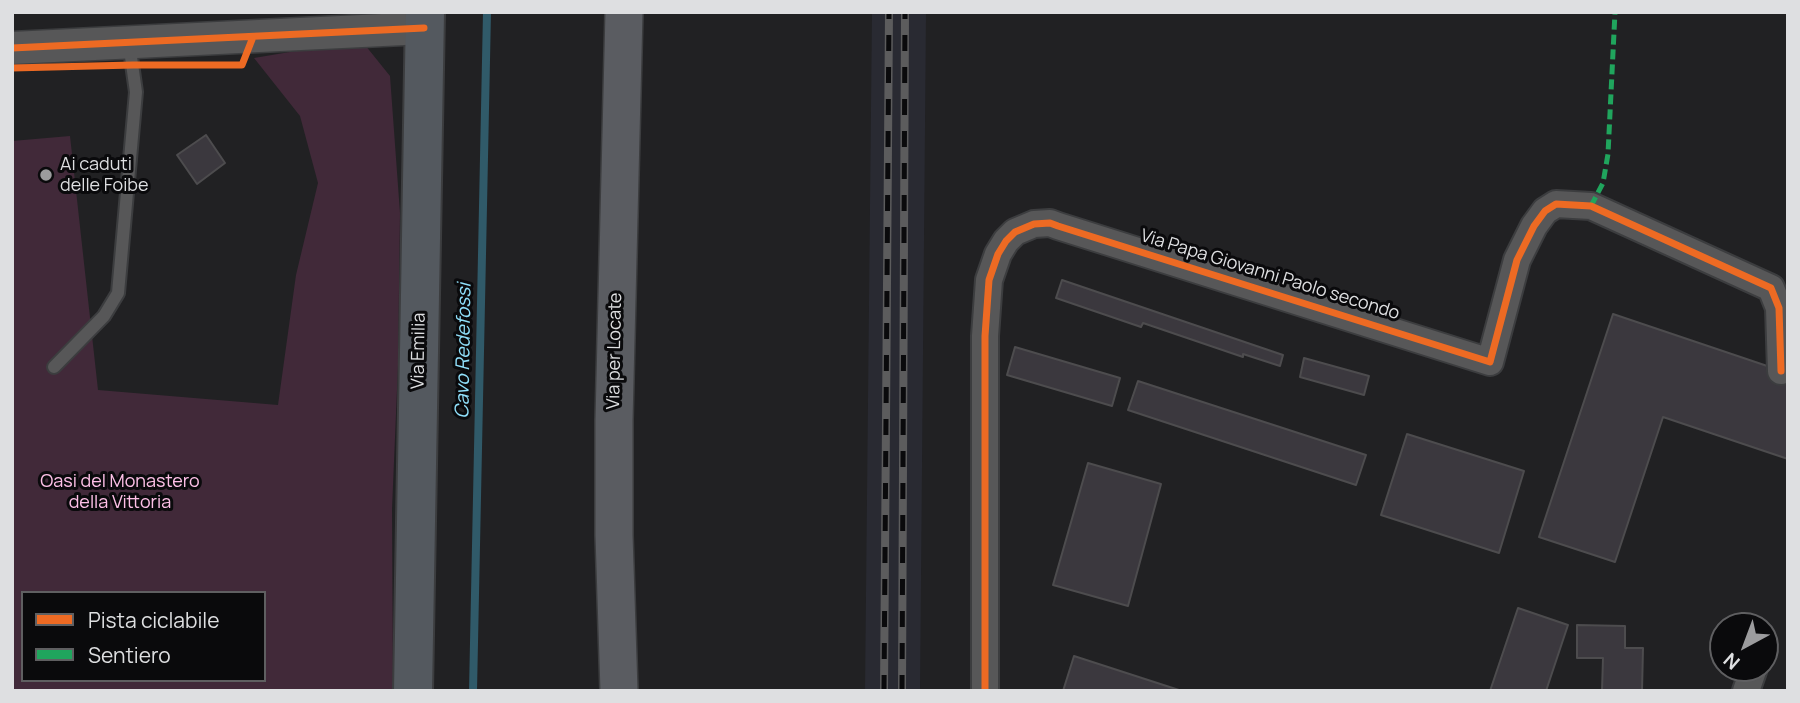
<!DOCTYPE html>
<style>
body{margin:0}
#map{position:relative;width:1800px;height:703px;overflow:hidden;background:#212123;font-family:Manrope,sans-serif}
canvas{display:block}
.frame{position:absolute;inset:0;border:14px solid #dedfe1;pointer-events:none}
.legend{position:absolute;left:21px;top:591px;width:245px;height:91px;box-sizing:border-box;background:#0a0a0c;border:2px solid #5f5f61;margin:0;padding:9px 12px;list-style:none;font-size:21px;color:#dedfe1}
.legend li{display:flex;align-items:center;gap:14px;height:35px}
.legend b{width:35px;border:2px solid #5f5f61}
.north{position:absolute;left:1709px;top:612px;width:70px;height:70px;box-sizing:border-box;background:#0a0a0c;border:2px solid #5f5f61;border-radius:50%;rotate:221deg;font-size:19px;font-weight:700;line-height:28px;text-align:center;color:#dedfe1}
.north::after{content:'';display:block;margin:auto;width:24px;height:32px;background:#9c9c9e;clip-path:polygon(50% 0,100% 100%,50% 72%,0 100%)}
</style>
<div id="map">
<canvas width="1800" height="703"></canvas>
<div class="frame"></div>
<ul class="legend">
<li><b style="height:9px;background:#ed6a23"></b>Pista ciclabile</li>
<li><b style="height:9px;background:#20a55d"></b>Sentiero</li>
</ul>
<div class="north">N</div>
</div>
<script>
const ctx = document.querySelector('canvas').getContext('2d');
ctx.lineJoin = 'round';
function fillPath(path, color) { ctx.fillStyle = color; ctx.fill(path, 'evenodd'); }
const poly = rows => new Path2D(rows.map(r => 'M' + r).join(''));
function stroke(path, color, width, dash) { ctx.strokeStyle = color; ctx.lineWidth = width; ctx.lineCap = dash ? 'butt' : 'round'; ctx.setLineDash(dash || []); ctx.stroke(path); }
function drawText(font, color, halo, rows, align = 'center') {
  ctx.font = font + ' Manrope,sans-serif'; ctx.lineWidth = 6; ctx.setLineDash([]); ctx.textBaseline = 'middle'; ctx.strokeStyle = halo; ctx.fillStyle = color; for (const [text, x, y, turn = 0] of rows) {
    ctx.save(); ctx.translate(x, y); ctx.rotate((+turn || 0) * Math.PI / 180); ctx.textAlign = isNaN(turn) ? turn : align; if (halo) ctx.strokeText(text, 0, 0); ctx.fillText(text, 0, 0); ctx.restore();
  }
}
fillPath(poly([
 [872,12,926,12,920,691,865,691]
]), '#292a32');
fillPath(poly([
 [361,40,390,76,400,213,398,366,392,509,393,691,12,691,12,141,70,136,98,390,278,405,296,275,318,183,300,116,254,58],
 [23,593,264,593,264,680,23,680]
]), '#412939');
stroke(poly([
 [473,691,487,12]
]), '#305a69', 8);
const building = poly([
 [206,135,225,163,197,184,177,155,206,135],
 [1062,280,1283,355,1280,366,1243,354,1243,357,1143,323,1141,327,1056,298,1062,280],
 [1613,314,1788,373,1788,459,1663,417,1615,562,1539,537,1613,314],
 [1015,347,1120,378,1112,406,1007,375,1015,347],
 [1304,358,1369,376,1364,395,1300,377,1304,358],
 [1138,381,1366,455,1356,485,1128,410,1138,381],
 [1407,434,1524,471,1499,553,1381,515,1407,434],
 [1088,463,1161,484,1128,606,1053,585,1088,463],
 [1518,608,1568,625,1546,691,1490,691,1518,608],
 [1577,625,1625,626,1625,648,1643,648,1642,691,1602,691,1603,658,1577,658,1577,625],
 [1074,656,1182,691,1063,691,1074,656]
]);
fillPath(building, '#3b383e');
stroke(building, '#4d4c4e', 2);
const service = poly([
 [54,367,104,316,118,293,136,92,129,43]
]);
const minor = poly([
 [985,691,985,336,989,280,998,254,1006,241,1015,232,1034,224,1050,223,1058,226,1490,362,1517,260,1534,226,1545,211,1556,204,1591,206,1771,288,1779,308,1781,371],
 [1746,691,1754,668]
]);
const tertiary = poly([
 [12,48,424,28]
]);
const secondary = poly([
 [619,691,614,535,614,420,624,12]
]);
const primary = poly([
 [413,691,425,12]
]);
stroke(service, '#3c3d3f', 16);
stroke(minor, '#3c3d3f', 30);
stroke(tertiary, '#3c3d3f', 35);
stroke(secondary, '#3c3d3f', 40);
stroke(primary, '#3c3d3f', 42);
stroke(service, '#575758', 12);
stroke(minor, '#575758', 26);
stroke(tertiary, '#575758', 32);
stroke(secondary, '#5a5c61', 37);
stroke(primary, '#54595f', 38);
const rail = poly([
 [884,691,889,12],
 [902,691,905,12]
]);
stroke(rail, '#5c5c5d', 8);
stroke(rail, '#0a0a0c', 5, [16]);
stroke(poly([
 [1591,206,1603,183,1608,154,1615,12]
]), '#20a55d', 5, [10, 5]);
stroke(poly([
 [12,48,424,28],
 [12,68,133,65,242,65,253,37],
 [985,691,985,336,989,280,998,254,1006,241,1015,232,1034,224,1050,223,1058,226,1490,362,1517,260,1534,226,1545,211,1556,204,1591,206,1771,288,1779,308,1781,371]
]), '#ed6a23', 7);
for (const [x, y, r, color] of [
 [46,175,7,"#9c9c9e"]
]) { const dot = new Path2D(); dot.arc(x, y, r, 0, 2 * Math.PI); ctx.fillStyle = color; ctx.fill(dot); stroke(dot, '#0a0a0c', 2.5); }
drawText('18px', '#dedfe1', '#0a0a0c', [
 ["Ai caduti",60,165],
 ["delle Foibe",60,186]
], 'left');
drawText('18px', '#dedfe1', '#0a0a0c', [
 ["Via Papa Giovanni Paolo secondo",1270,275,17],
 ["Via Emilia",419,351,-89],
 ["Via per Locate",615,351,-89]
]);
drawText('18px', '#fec0e7', '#0a0a0c', [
 ["Oasi del Monastero",120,482],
 ["della Vittoria",120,503]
]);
drawText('italic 19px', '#90e0fb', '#0a0a0c', [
 ["Cavo Redefossi",464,351,-89]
]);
</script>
